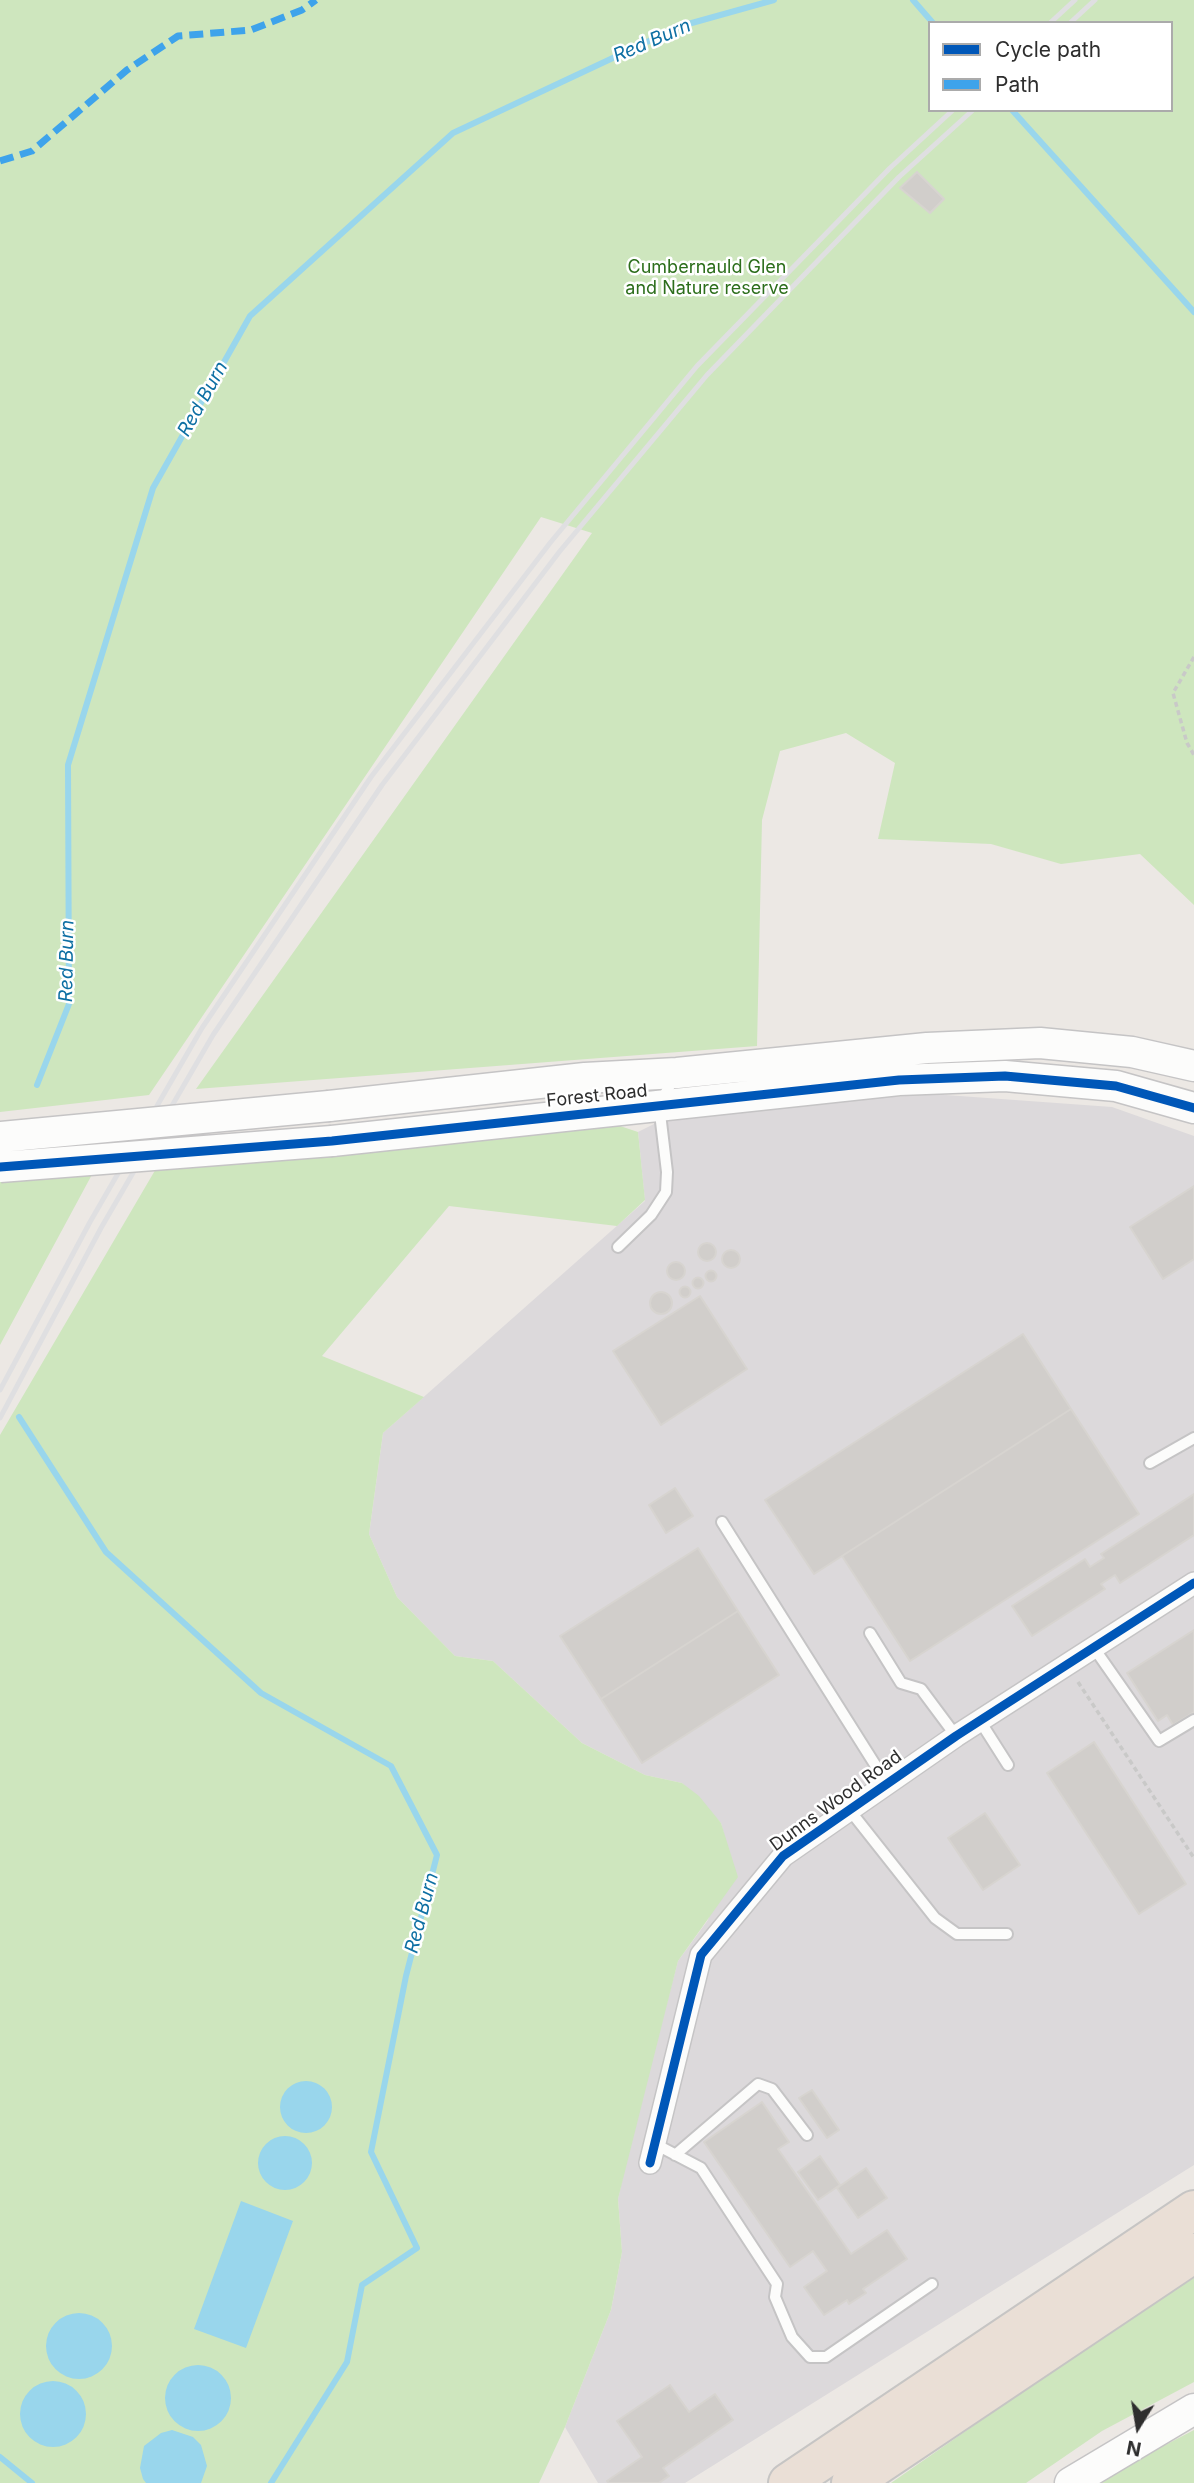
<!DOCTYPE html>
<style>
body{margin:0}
#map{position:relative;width:1194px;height:2483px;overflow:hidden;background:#ece8e4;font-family:Inter,sans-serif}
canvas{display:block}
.legend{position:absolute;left:928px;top:21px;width:245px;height:91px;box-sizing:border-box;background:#fff;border:2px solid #ababab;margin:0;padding:9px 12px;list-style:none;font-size:21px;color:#2e2e2e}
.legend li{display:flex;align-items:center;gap:14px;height:35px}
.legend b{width:35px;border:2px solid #ababab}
.north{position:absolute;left:1103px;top:2392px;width:70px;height:70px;-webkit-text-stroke:5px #fff;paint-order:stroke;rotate:191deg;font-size:19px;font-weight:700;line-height:28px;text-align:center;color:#2e2e2e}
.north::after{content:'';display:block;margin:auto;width:24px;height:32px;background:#2e2e2e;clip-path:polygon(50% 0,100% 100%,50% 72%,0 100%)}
</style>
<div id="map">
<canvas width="1194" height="2483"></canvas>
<ul class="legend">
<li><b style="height:9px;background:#0057b8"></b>Cycle path</li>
<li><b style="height:9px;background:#3ea3eb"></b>Path</li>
</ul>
<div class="north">N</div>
</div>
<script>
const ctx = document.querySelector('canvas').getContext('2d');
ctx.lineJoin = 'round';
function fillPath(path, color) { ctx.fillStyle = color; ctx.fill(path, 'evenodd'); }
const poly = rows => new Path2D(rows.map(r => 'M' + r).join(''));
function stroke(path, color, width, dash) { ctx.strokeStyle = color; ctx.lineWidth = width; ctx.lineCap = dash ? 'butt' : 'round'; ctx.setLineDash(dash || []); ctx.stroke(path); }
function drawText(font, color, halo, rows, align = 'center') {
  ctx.font = font + ' Inter,sans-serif'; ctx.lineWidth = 5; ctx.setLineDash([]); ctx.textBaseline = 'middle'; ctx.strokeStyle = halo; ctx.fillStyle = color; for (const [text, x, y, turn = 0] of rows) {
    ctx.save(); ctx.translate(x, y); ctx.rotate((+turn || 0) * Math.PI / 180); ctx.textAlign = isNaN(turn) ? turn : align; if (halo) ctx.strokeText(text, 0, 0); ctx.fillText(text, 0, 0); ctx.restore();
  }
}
fillPath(poly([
 [932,1094,1112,1107,1194,1136,1194,2165,685,2483,598,2483,565,2427,611,2310,622,2252,618,2199,636,2118,678,1961,708,1920,724,1835,721,1823,682,1783,645,1775,582,1743,493,1661,455,1656,397,1597,369,1534,383,1433,645,1201,638,1132,676,1113]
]), '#dcd9db');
fillPath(poly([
 [0,0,1194,0,1194,905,1140,854,1061,864,991,844,878,839,895,763,846,733,780,751,762,820,757,1046,196,1089,592,533,541,517,149,1095,0,1112],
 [930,23,1171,23,1171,110,930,110],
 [617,1125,638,1132,645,1200,617,1226,449,1206,322,1356,424,1397,383,1433,369,1534,397,1597,455,1656,493,1661,582,1743,645,1775,682,1783,699,1796,721,1823,738,1877,678,1961,618,2199,622,2252,611,2310,565,2427,539,2483,0,2483,0,1435,157,1167],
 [95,1169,0,1345,0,1178],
 [1194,2278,1194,2382,1102,2431,1026,2483,891,2483,1124,2321],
 [1194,2430,1194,2483,1102,2483,1125,2466]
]), '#cee6be');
fillPath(poly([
 '280 2107a26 26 0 1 1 52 0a26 26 0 1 1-52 0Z',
 '258 2163a27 27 0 1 1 54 0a27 27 0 1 1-54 0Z',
 [241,2201,293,2221,246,2348,194,2329],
 '46 2346a33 33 0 1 1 66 0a33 33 0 1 1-66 0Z',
 '165 2398a33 33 0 1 1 66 0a33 33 0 1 1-66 0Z',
 '20 2414a33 33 0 1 1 66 0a33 33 0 1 1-66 0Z',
 [172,2430,193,2437,201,2445,207,2466,201,2483,146,2483,143,2479,140,2468,144,2446,161,2433]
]), '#99d6ec');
stroke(poly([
 [913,0,933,23],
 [1012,110,1194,312],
 [37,1085,69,1004,68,765,153,488,250,316,453,133,681,26,774,0],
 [19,1417,106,1552,261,1693,391,1766,437,1855,406,1976,371,2152,417,2248,362,2285,347,2362,271,2483],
 [0,2457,32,2483]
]), '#99d6ec', 6);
const building = poly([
 [917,172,944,199,930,213,900,188,917,172],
 [1194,1186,1194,1259,1163,1279,1130,1227,1194,1186],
 '698 1252a9 9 0 1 1 18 0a9 9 0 1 1-18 0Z',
 '722 1259a9 9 0 1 1 18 0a9 9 0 1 1-18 0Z',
 '667 1271a9 9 0 1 1 18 0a9 9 0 1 1-18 0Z',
 '705.5 1276a5.5 5.5 0 1 1 11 0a5.5 5.5 0 1 1-11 0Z',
 '692.5 1283a5.5 5.5 0 1 1 11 0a5.5 5.5 0 1 1-11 0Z',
 '679.5 1292a5.5 5.5 0 1 1 11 0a5.5 5.5 0 1 1-11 0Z',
 '650 1303a11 11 0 1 1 22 0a11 11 0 1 1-22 0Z',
 [700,1296,747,1369,661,1425,613,1351,700,1296],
 [1023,1334,1071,1409,814,1574,765,1500,1023,1334],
 [1071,1409,1139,1514,910,1661,842,1556,1071,1409],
 [675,1488,693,1516,666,1533,649,1505,675,1488],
 [1194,1494,1194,1535,1120,1583,1115,1575,1101,1584,1105,1589,1032,1636,1012,1606,1085,1559,1090,1567,1104,1558,1101,1554,1194,1494],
 [698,1548,738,1611,601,1699,560,1636,698,1548],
 [738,1611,779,1675,642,1763,601,1699,738,1611],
 [1194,1630,1194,1712,1173,1725,1167,1715,1158,1721,1127,1673,1194,1630],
 [1094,1742,1186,1884,1139,1914,1047,1773,1094,1742],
 [985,1813,1020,1865,983,1890,948,1838,985,1813],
 [812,2090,839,2130,827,2138,799,2098,812,2090],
 [762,2102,789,2142,778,2149,851,2254,887,2230,907,2259,863,2289,866,2293,849,2304,847,2300,824,2315,804,2287,827,2271,813,2251,790,2267,704,2142,762,2102],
 [820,2156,840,2185,818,2200,798,2172,820,2156],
 [866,2168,887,2198,858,2218,837,2188,866,2168],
 [670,2385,689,2412,715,2394,733,2420,663,2468,669,2476,659,2483,609,2483,607,2481,642,2457,617,2421,670,2385]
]);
fillPath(building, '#d1cecb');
stroke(building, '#d7d4d0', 2);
const lane = poly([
 [618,1247,651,1215,666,1192,667,1172,659,1105,675,1076],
 [1150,1463,1194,1438],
 [722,1522,886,1782],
 [870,1633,901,1683,921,1689,956,1736],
 [1094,1648,1159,1741,1194,1720],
 [980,1721,1008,1765],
 [848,1808,935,1918,957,1934,1007,1934],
 [655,2144,701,2168,777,2284,775,2297,792,2337,810,2357,826,2357,932,2284],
 [675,2155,758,2084,772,2089,807,2135]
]);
const street = poly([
 [650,2163,701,1955,783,1856,956,1736,1194,1583]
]);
const secondary = poly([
 [329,1106,585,1078,677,1073,927,1048,1040,1043,1132,1052,1194,1066],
 [332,1141,899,1080,1005,1076,1116,1086,1194,1108],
 [1070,2483,1194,2409]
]);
const highway = poly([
 [788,2483,1194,2210],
 [851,2483,1194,2253]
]);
stroke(lane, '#c5c4c5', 14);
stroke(street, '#c5c4c5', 24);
stroke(secondary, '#c5c4c5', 33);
stroke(highway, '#c6c5c4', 42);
stroke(poly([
 [1194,657,1173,693,1187,743,1194,755],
 [1078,1682,1194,1858]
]), '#c9c9c8', 3.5, [5, 3.5]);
stroke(lane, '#fcfcfb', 10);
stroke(street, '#fcfcfb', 21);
stroke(secondary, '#fcfcfb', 30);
stroke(highway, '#eadfd6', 38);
stroke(poly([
 [1050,23,1075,0],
 [1070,23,1095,0],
 [0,1390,90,1222,202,1028,371,777,550,543,697,366,890,168,953,110],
 [0,1418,101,1228,213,1035,382,785,560,551,707,375,899,177,973,110]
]), '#dfdfe1', 5);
const secondaryBridge = poly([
 [0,1137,329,1106],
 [0,1167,332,1141]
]);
stroke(secondaryBridge, '#c5c4c5', 33, []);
stroke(secondaryBridge, '#fcfcfb', 30);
stroke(poly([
 [0,161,32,151,127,70,178,36,251,30,302,10,316,0]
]), '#3ea3eb', 7, [14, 7]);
stroke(poly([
 [0,1167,332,1141,899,1080,1005,1076,1116,1086,1194,1108],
 [650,2163,701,1955,783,1856,956,1736,1194,1583]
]), '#0057b8', 9);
drawText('18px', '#2c6e1b', '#fff', [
 ["Cumbernauld Glen",707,268],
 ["and Nature reserve",707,289]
]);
drawText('18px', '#2e2e2e', '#fff', [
 ["Forest Road",597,1096,-6],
 ["Dunns Wood Road",836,1801,-36]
]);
drawText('italic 19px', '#0d6fa3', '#fff', [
 ["Red Burn",652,41,-23],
 ["Red Burn",203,399,-61],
 ["Red Burn",67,961,-89],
 ["Red Burn",422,1913,-75]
]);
</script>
